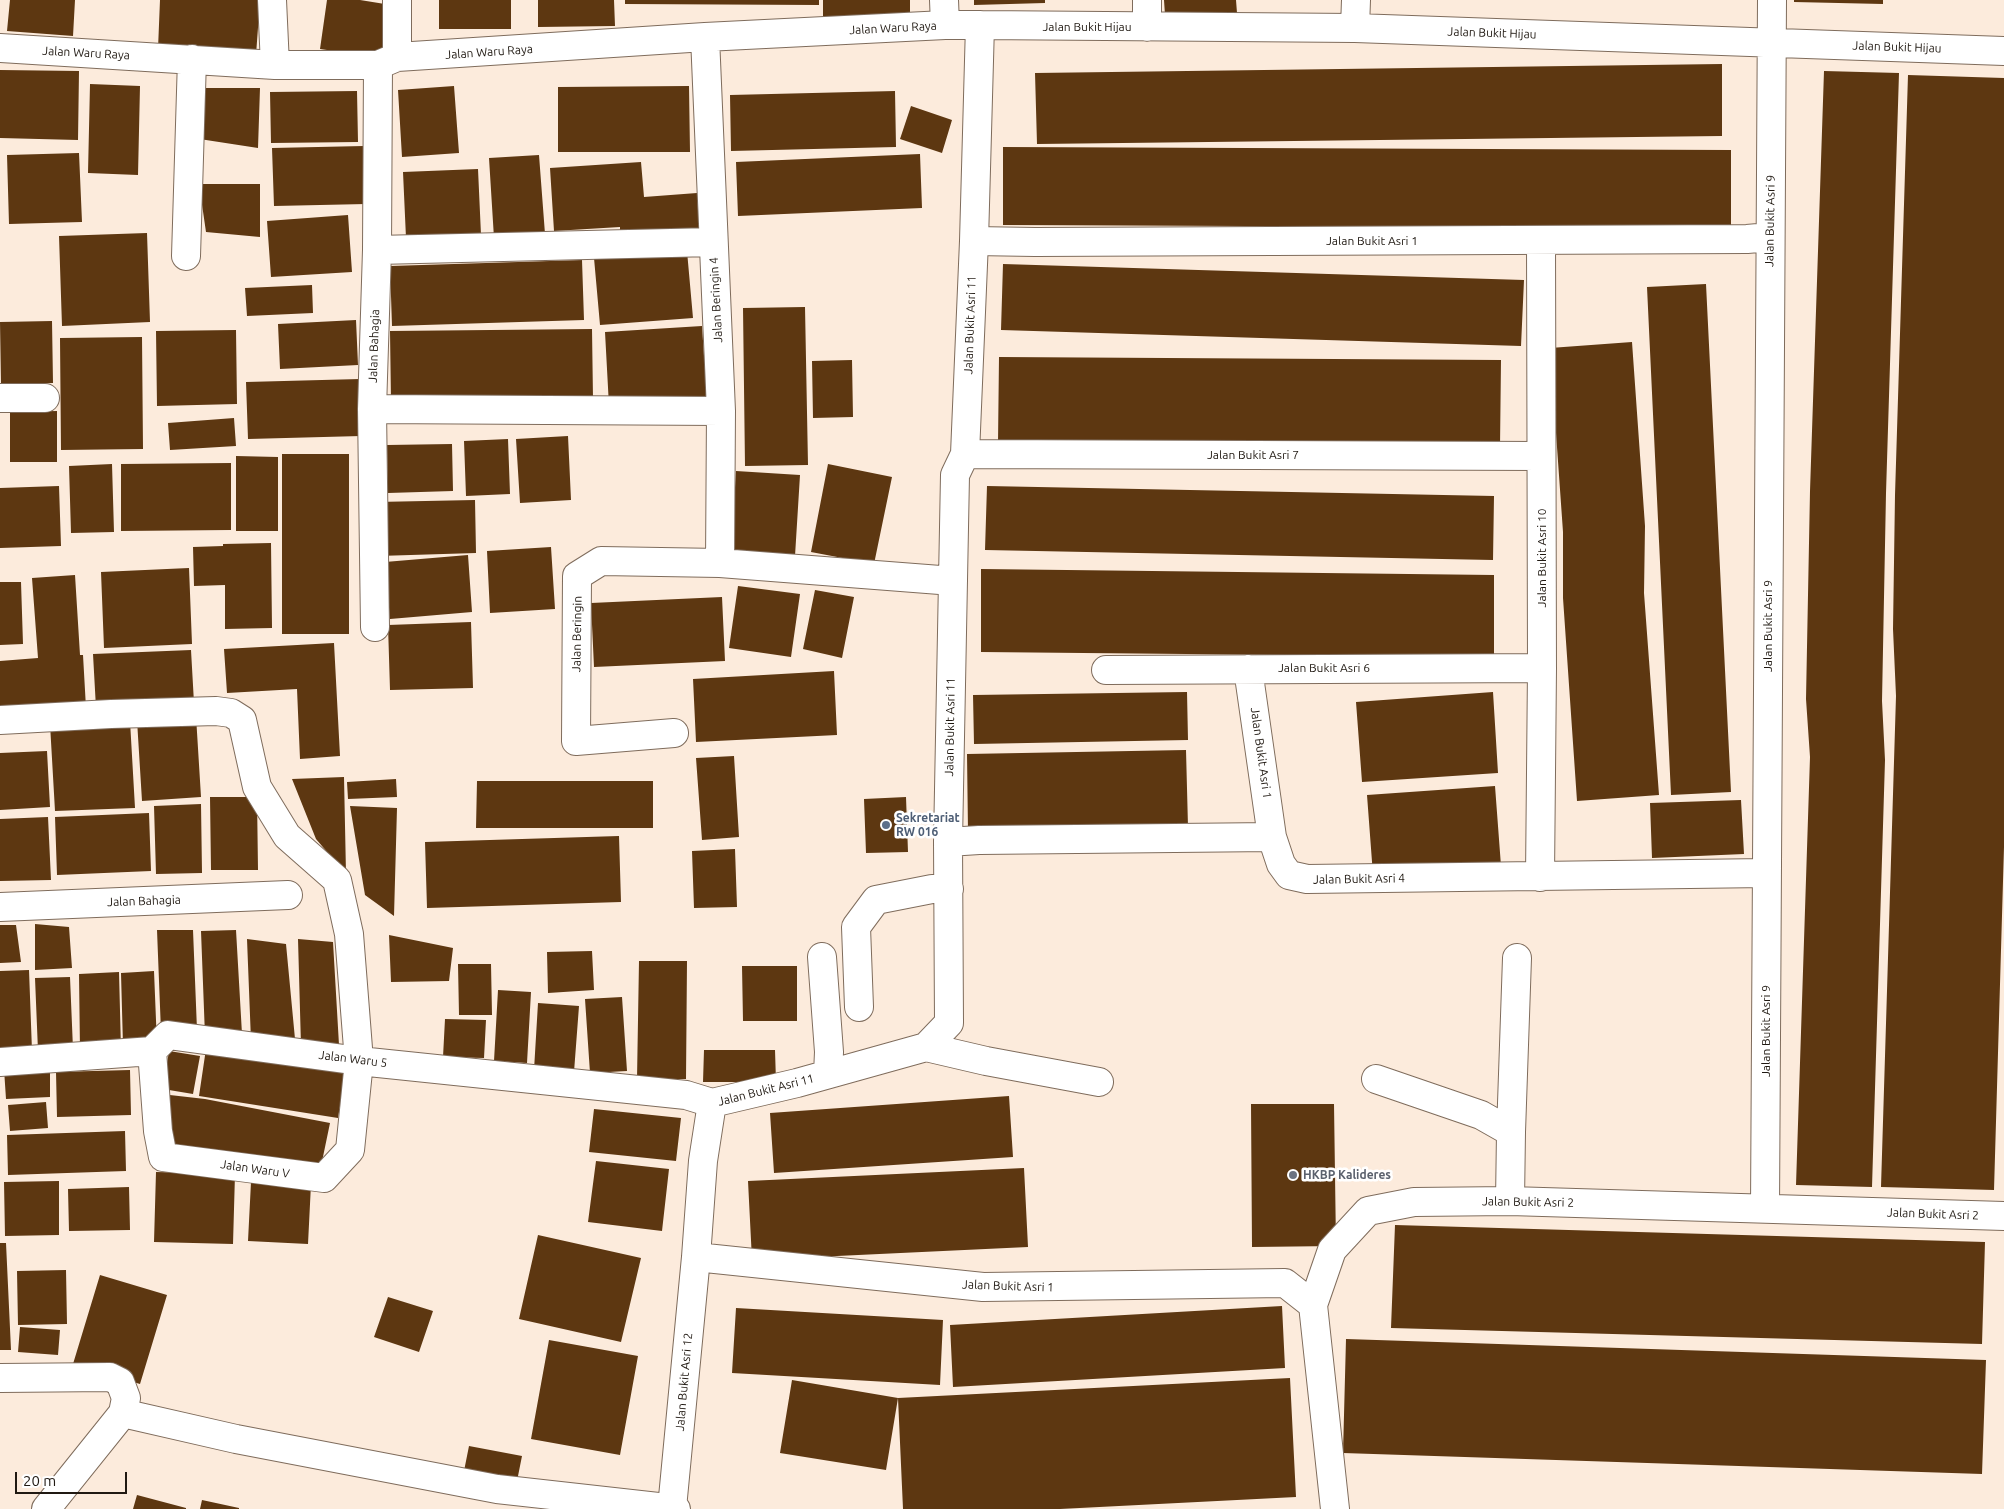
<!DOCTYPE html>
<style>
body{margin:0}
#map{position:relative;width:2004px;height:1509px;overflow:hidden;background:#fcebdc;font-family:Ubuntu,sans-serif}
canvas{display:block}
.scale{position:absolute;left:15px;top:1472px;width:112px;height:22px;box-sizing:border-box;border:2px solid #201912;border-top:0;padding-left:6px;font-size:15px;line-height:18px;white-space:nowrap;color:#201912;-webkit-text-stroke:4px #fff;paint-order:stroke}
</style>
<div id="map">
<canvas width="2004" height="1509"></canvas>
<div class="scale">20 m</div>
</div>
<script>
const ctx = document.querySelector('canvas').getContext('2d');
ctx.lineJoin = 'round';
function fillPath(path, color) { ctx.fillStyle = color; ctx.fill(path, 'evenodd'); }
const poly = rows => new Path2D(rows.map(r => 'M' + r).join(''));
function stroke(path, color, width, dash) { ctx.strokeStyle = color; ctx.lineWidth = width; ctx.lineCap = dash ? 'butt' : 'round'; ctx.setLineDash(dash || []); ctx.stroke(path); }
function drawText(font, color, halo, rows, align = 'center') {
  ctx.font = font + ' Ubuntu,sans-serif'; ctx.lineWidth = 5; ctx.setLineDash([]); ctx.textBaseline = 'middle'; ctx.strokeStyle = halo; ctx.fillStyle = color; for (const [text, x, y, turn = 0] of rows) {
    ctx.save(); ctx.translate(x, y); ctx.rotate((+turn || 0) * Math.PI / 180); ctx.textAlign = isNaN(turn) ? turn : align; if (halo) ctx.strokeText(text, 0, 0); ctx.fillText(text, 0, 0); ctx.restore();
  }
}
fillPath(poly([
 [10,0,75,0,73,36,7,31],
 [160,0,260,0,256,55,158,49],
 [327,0,360,0,391,5,383,58,320,49],
 [439,0,511,0,511,29,439,29],
 [538,0,614,0,615,26,538,27],
 [625,0,819,0,819,5,625,4],
 [823,0,910,0,910,16,823,16],
 [974,0,1045,0,1045,3,974,5],
 [1164,0,1236,0,1237,13,1165,15],
 [1794,0,1883,0,1883,4,1794,2],
 [1722,64,1722,136,1037,144,1035,73],
 [0,70,79,71,78,140,0,138],
 [1824,71,1899,73,1886,493,1882,701,1885,760,1872,1187,1796,1185,1810,757,1806,699,1810,491],
 [1908,75,2004,78,2004,847,1994,1190,1881,1187,1896,696,1893,629,1895,495],
 [90,84,140,86,138,175,88,173],
 [454,86,459,153,402,157,398,90],
 [689,86,690,152,558,152,558,87],
 [197,88,260,88,258,148,193,138],
 [357,91,358,142,271,143,270,92],
 [895,91,896,147,731,151,730,95],
 [911,106,952,120,942,153,900,139],
 [364,146,366,204,274,206,272,148],
 [1003,147,1731,150,1731,228,1003,225],
 [79,153,82,222,9,224,7,155],
 [920,154,922,208,738,216,736,162],
 [539,155,545,234,494,238,489,158],
 [641,162,644,197,697,193,699,228,620,233,620,227,554,231,550,168],
 [478,169,481,235,406,238,403,172],
 [199,184,260,184,260,237,206,232],
 [348,215,352,272,271,277,267,221],
 [147,233,150,322,62,326,59,236],
 [687,251,693,318,600,325,594,258],
 [582,260,584,320,392,326,390,266],
 [1003,264,1524,280,1521,346,1001,330],
 [1706,284,1731,792,1671,795,1647,287],
 [312,285,313,313,247,316,245,288],
 [805,307,808,465,745,466,743,308],
 [356,320,358,365,280,369,278,324],
 [52,321,53,383,1,384,0,322],
 [702,326,707,400,609,406,605,332],
 [592,329,593,399,391,401,390,331],
 [236,330,237,404,157,406,156,331],
 [142,337,143,449,61,450,60,338],
 [1632,342,1645,526,1644,593,1659,795,1577,801,1563,598,1563,532,1550,348],
 [999,357,1501,360,1500,447,998,443],
 [852,360,853,417,813,418,812,361],
 [360,379,361,436,248,439,246,382],
 [57,411,57,462,10,462,10,412],
 [234,418,236,446,170,450,168,423],
 [568,436,571,500,520,503,516,439],
 [508,439,510,494,466,496,464,441],
 [452,444,453,491,388,493,387,445],
 [282,454,349,454,349,634,282,634],
 [236,456,278,457,278,531,236,531],
 [231,463,231,530,121,531,121,464],
 [112,464,114,532,71,533,69,466],
 [828,464,892,477,874,564,811,552],
 [736,471,800,475,795,556,731,553],
 [59,486,61,546,0,548,0,488],
 [987,486,1494,496,1493,560,985,550],
 [475,500,476,553,378,556,376,502],
 [271,543,272,628,225,629,225,585,194,586,193,547,223,546,223,544],
 [551,547,555,609,490,613,487,551],
 [468,555,472,612,390,619,385,562],
 [189,568,192,644,104,648,101,572],
 [981,569,1494,575,1494,657,981,652],
 [75,575,80,655,83,655,86,708,0,714,0,661,38,658,32,578],
 [0,582,21,582,23,644,0,645],
 [738,586,800,594,791,657,729,648],
 [815,590,854,597,842,658,803,649],
 [722,597,725,661,594,667,591,603],
 [471,622,473,688,390,690,388,625],
 [334,643,340,756,300,759,297,689,227,693,224,649],
 [191,650,194,703,96,708,93,654],
 [834,671,837,735,696,742,693,679],
 [1187,692,1188,740,974,744,973,695],
 [1493,692,1498,773,1362,782,1356,702],
 [196,716,201,797,142,801,137,720],
 [130,721,135,808,55,811,50,724],
 [1186,750,1188,827,968,831,967,754],
 [47,751,50,807,0,810,0,753],
 [734,756,739,837,702,840,696,758],
 [344,777,346,874,316,839,292,779],
 [396,779,397,797,348,799,347,782],
 [477,781,653,781,653,828,476,828],
 [1495,786,1501,866,1373,875,1367,795],
 [210,797,257,797,258,870,211,870],
 [906,797,908,852,866,853,864,799],
 [1741,800,1744,854,1652,858,1650,803],
 [201,804,202,873,156,874,154,806],
 [350,806,397,808,394,916,365,895],
 [149,813,151,871,57,875,55,817],
 [48,817,51,880,0,881,0,819],
 [619,836,621,902,427,908,425,842],
 [735,849,737,907,694,908,692,851],
 [35,924,69,927,72,968,35,970],
 [0,925,16,925,21,962,0,963],
 [157,930,193,930,197,1030,161,1032],
 [236,930,242,1034,205,1036,201,931],
 [389,935,453,948,449,981,391,982],
 [247,939,286,944,295,1039,251,1041],
 [298,939,333,942,339,1045,301,1046],
 [592,951,594,990,548,993,547,952],
 [639,961,687,961,686,1079,637,1079],
 [458,964,491,964,492,1015,459,1015],
 [742,966,797,966,797,1021,743,1021],
 [29,970,32,1051,0,1052,0,971],
 [154,971,157,1045,123,1046,121,973],
 [119,972,121,1050,80,1051,79,974],
 [70,977,73,1049,38,1051,35,978],
 [498,990,531,992,527,1063,494,1061],
 [622,997,627,1071,590,1073,585,999],
 [538,1003,579,1006,574,1072,534,1070],
 [445,1019,486,1020,484,1058,443,1057],
 [207,1042,347,1064,338,1118,199,1096],
 [704,1050,775,1050,776,1082,703,1082],
 [169,1051,200,1056,193,1094,163,1089],
 [50,1067,50,1097,6,1099,4,1069],
 [130,1070,131,1115,57,1117,56,1072],
 [161,1094,205,1099,330,1123,319,1176,163,1149],
 [1009,1096,1013,1157,774,1173,770,1113],
 [46,1102,48,1128,10,1131,8,1105],
 [1251,1104,1334,1104,1336,1246,1252,1247],
 [594,1109,681,1118,676,1161,589,1152],
 [125,1131,126,1171,8,1175,7,1135],
 [596,1161,669,1169,662,1231,588,1222],
 [1024,1168,1028,1247,752,1260,748,1181],
 [156,1172,235,1174,233,1244,154,1242],
 [59,1181,59,1235,5,1236,4,1182],
 [251,1182,311,1184,308,1244,248,1241],
 [129,1187,130,1230,69,1231,68,1189],
 [1395,1225,1985,1242,1982,1344,1391,1328],
 [538,1235,641,1258,621,1342,519,1319],
 [0,1243,6,1243,11,1350,0,1350],
 [66,1270,67,1324,18,1325,17,1271],
 [100,1275,167,1295,140,1384,73,1364],
 [388,1297,433,1311,419,1352,374,1337],
 [1282,1306,1285,1368,953,1387,950,1325],
 [736,1308,943,1320,940,1385,732,1373],
 [20,1327,60,1330,58,1355,18,1352],
 [1346,1339,1986,1360,1982,1474,1343,1453],
 [549,1340,638,1356,620,1455,531,1439],
 [1290,1378,1296,1497,1060,1509,903,1509,898,1398,886,1470,780,1453,792,1380,898,1398],
 [469,1446,522,1456,516,1486,463,1476],
 [137,1495,186,1508,186,1509,133,1509],
 [202,1500,239,1508,239,1509,200,1509]
]), '#5d3711');
const minor = poly([
 [272,0,275,65],
 [397,0,397,57],
 [944,0,945,25],
 [1147,0,1147,27],
 [1355,28,1356,0],
 [705,37,721,411,720,563],
 [0,48,275,65,378,65,397,57,705,37,945,25,980,25,1355,28,2004,51],
 [974,241,1035,242,1747,239,1770,237],
 [377,250,713,242],
 [186,256,192,59],
 [0,398,45,398],
 [372,409,721,411],
 [965,454,1541,456],
 [375,627,372,409,377,250,378,65],
 [1248,669,1272,837,1281,864,1289,875,1307,879,1766,873],
 [1106,670,1542,668],
 [0,720,111,714,216,711,231,713,242,720,257,787,287,836,337,880,349,934,359,1061,350,1150,324,1178,163,1157,158,1131,152,1051],
 [674,733,576,741,577,576,601,561,720,563,953,581],
 [948,842,979,840,1272,837],
 [1540,877,1542,668,1541,240],
 [0,907,288,895],
 [822,957,829,1052,828,1074],
 [859,1007,856,927,876,900,932,889,949,889],
 [926,1047,986,1061,1099,1082],
 [0,1062,152,1051,168,1035,359,1061,686,1095,712,1103],
 [1376,1079,1481,1115,1511,1132,1510,1201],
 [712,1103,797,1083,926,1047,949,1023,948,842,955,475,965,454,974,241,980,25],
 [1511,1132,1517,958],
 [1765,1208,1772,0],
 [696,1257,983,1287,1285,1283,1313,1305],
 [0,1378,110,1377,120,1382,126,1398,123,1413,131,1415,236,1439,497,1489,676,1509],
 [672,1508,696,1257,703,1161,712,1103],
 [46,1509,123,1413],
 [1335,1509,1313,1305,1332,1250,1368,1211,1414,1202,1510,1201,2004,1216]
]);
stroke(minor, '#7f6c5c', 30);
stroke(minor, '#fff', 28);
for (const [x, y, r, color] of [
 [886,825,5,"#5c6f8a"],
 [1293,1175,5,"#6b7280"]
]) { const dot = new Path2D(); dot.arc(x, y, r, 0, 2 * Math.PI); ctx.fillStyle = color; ctx.fill(dot); stroke(dot, '#fff', 2); }
drawText('12px', '#201912', '#fff', [
 ["Jalan Bukit Hijau",1087,27],
 ["Jalan Waru Raya",893,28,-3],
 ["Jalan Bukit Hijau",1492,33,2],
 ["Jalan Bukit Hijau",1897,47,2],
 ["Jalan Waru Raya",489,52,-4],
 ["Jalan Waru Raya",86,53,3],
 ["Jalan Bukit Asri 9",1770,221,-89],
 ["Jalan Bukit Asri 1",1372,241],
 ["Jalan Beringin 4",716,300,-93],
 ["Jalan Bukit Asri 11",970,325,-88],
 ["Jalan Bahagia",374,346,-88],
 ["Jalan Bukit Asri 7",1253,455],
 ["Jalan Bukit Asri 10",1542,558,-90],
 ["Jalan Bukit Asri 9",1768,626,-90],
 ["Jalan Beringin",577,634,-89],
 ["Jalan Bukit Asri 6",1324,668],
 ["Jalan Bukit Asri 11",950,727,-89],
 ["Jalan Bukit Asri 1",1261,753,82],
 ["Jalan Bukit Asri 4",1359,879,-1],
 ["Jalan Bahagia",144,901,-2],
 ["Jalan Bukit Asri 9",1766,1031,-90],
 ["Jalan Waru 5",353,1059,7],
 ["Jalan Bukit Asri 11",766,1090,-14],
 ["Jalan Waru V",255,1169,8],
 ["Jalan Bukit Asri 2",1528,1202,1],
 ["Jalan Bukit Asri 2",1933,1214,2],
 ["Jalan Bukit Asri 1",1008,1286,2],
 ["Jalan Bukit Asri 12",684,1382,-85]
]);
drawText('bold 12px', '#4e5e75', '#fff', [
 ["Sekretariat",896,818],
 ["RW 016",896,832]
], 'left');
drawText('bold 12px', '#5b616d', '#fff', [
 ["HKBP Kalideres",1303,1175]
], 'left');
</script>
